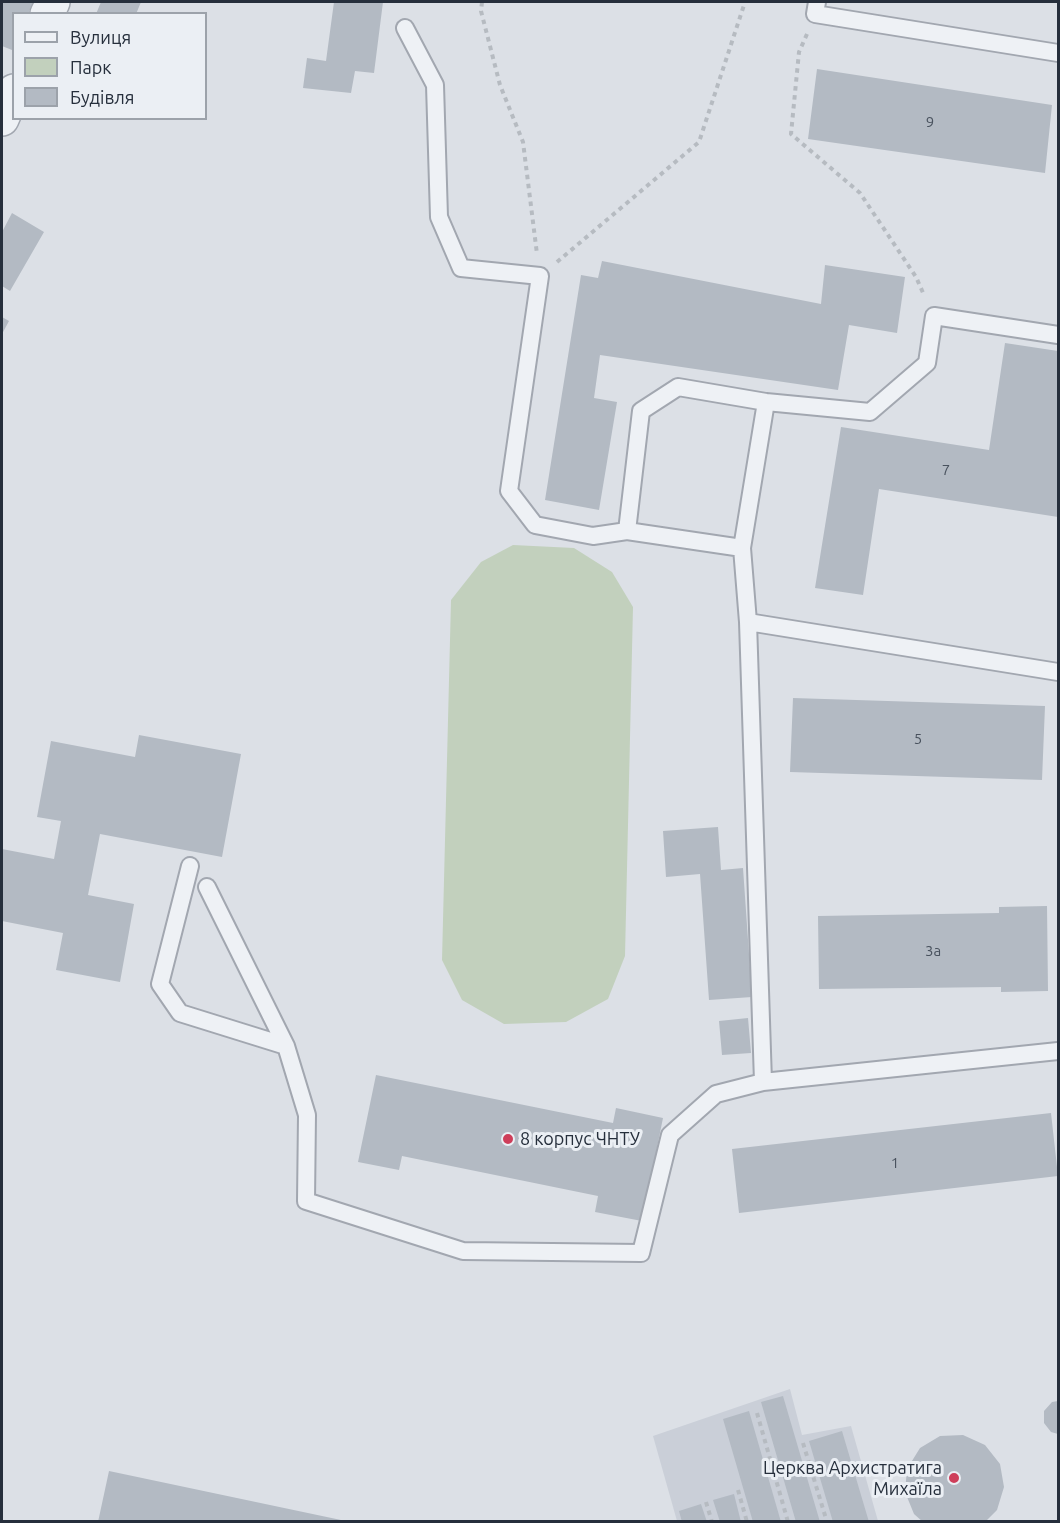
<!DOCTYPE html>
<meta charset="utf-8">
<style>
body{margin:0}
#map{position:relative;width:1060px;height:1523px;overflow:hidden;background:#dce0e6;font-family:Ubuntu,sans-serif}
canvas{display:block}
.frame{position:absolute;inset:0;border:3px solid #262f3c;pointer-events:none}
.legend{position:absolute;left:12px;top:12px;width:195px;height:108px;box-sizing:border-box;background:#ebeff4;border:2px solid #9ca2aa;margin:0;padding:8px 10px;list-style:none;font-size:18px;color:#262f3c}
.legend li{display:flex;align-items:center;gap:12px;height:30px}
.legend b{width:30px;border:2px solid #9ca2aa}
</style>
<div id="map">
<canvas width="1060" height="1523"></canvas>
<div class="frame"></div>
<ul class="legend">
<li><b style="height:8px;background:#eef1f5"></b>Вулиця</li>
<li><b style="height:16px;background:#c2d0bd"></b>Парк</li>
<li><b style="height:16px;background:#b3bac3"></b>Будівля</li>
</ul>
</div>
<script>
const ctx = document.querySelector('canvas').getContext('2d');
ctx.lineJoin = 'round';
function fillPath(path, color) { ctx.fillStyle = color; ctx.fill(path, 'evenodd'); }
const poly = rows => new Path2D(rows.map(r => 'M' + r).join(''));
function stroke(path, color, width, dash) { ctx.strokeStyle = color; ctx.lineWidth = width; ctx.lineCap = dash ? 'butt' : 'round'; ctx.setLineDash(dash || []); ctx.stroke(path); }
function drawText(font, color, halo, rows, align = 'center') {
  ctx.font = font + ' Ubuntu,sans-serif'; ctx.lineWidth = 6; ctx.setLineDash([]); ctx.textBaseline = 'middle'; ctx.strokeStyle = halo; ctx.fillStyle = color; for (const [text, x, y, turn = 0] of rows) {
    ctx.save(); ctx.translate(x, y); ctx.rotate((+turn || 0) * Math.PI / 180); ctx.textAlign = isNaN(turn) ? turn : align; if (halo) ctx.strokeText(text, 0, 0); ctx.fillText(text, 0, 0); ctx.restore();
  }
}
fillPath(poly([
 [790,1389,802,1435,851,1426,878,1521,677,1521,653,1436]
]), '#cacfd8');
fillPath(poly([
 [513,545,574,548,612,572,633,607,625,956,608,999,566,1022,504,1024,462,1000,442,960,451,600,481,562]
]), '#c2d0bd');
fillPath(poly([
 [2,2,33,2,28,14,14,14,12,50,2,46],
 [101,2,141,2,136,14,96,14],
 [334,2,383,2,374,73,355,71,351,93,303,88,307,58,326,61],
 [817,69,1052,105,1045,173,808,139],
 [12,213,44,232,10,291,2,286,2,232],
 [602,261,821,304,825,265,905,277,897,333,849,325,838,390,600,355,594,398,617,402,599,510,545,500,581,275,598,278],
 [2,317,9,321,2,334],
 [1005,343,1058,351,1058,517,879,489,863,595,815,588,841,427,989,450],
 [793,698,1045,706,1042,780,790,772],
 [139,735,241,754,222,857,100,834,88,895,134,904,120,982,56,970,63,933,2,921,2,849,54,859,61,821,37,817,51,741,135,757],
 [718,827,721,870,743,868,752,997,709,1000,700,874,666,877,663,831],
 [1047,906,1048,991,1001,992,1001,987,819,989,818,916,999,913,999,907],
 [748,1018,751,1053,722,1055,719,1021],
 [376,1075,613,1123,616,1108,663,1118,642,1221,595,1212,598,1196,402,1156,399,1170,358,1162],
 [1051,1113,1058,1176,739,1213,732,1149],
 [783,1396,820,1522,796,1522,761,1402],
 [1058,1401,1058,1434,1051,1432,1044,1423,1044,1411,1052,1402],
 [749,1411,781,1522,753,1522,723,1419],
 [842,1431,869,1522,833,1522,809,1441],
 [963,1435,985,1445,1000,1464,1004,1487,997,1510,985,1522,923,1522,914,1514,905,1492,907,1469,920,1448,940,1436],
 [109,1471,341,1520,341,1522,98,1522],
 [734,1494,741,1522,720,1522,713,1500],
 [701,1504,707,1522,682,1522,679,1511]
]), '#b3bac3');
const lane = poly([
 [817,2,815,14,1058,53],
 [405,28,435,85,439,217,461,268,540,276,509,491,535,525,593,536,627,531,641,411,678,387,766,402,870,412,927,363,934,316,1058,335],
 [627,531,742,548,748,622,1058,672],
 [742,548,766,402],
 [748,622,763,1082],
 [190,866,160,984,180,1013,286,1046],
 [207,887,286,1046,307,1115,306,1201,463,1251,641,1253,670,1135,716,1094,763,1082,1058,1051]
]);
const street = poly([
 [47,14,53,2],
 [2,119,14,91]
]);
stroke(lane, '#a2a7b0', 20);
stroke(street, '#a2a7b0', 36);
stroke(poly([
 [482,2,481,11,500,85,523,142,537,254],
 [807,34,799,52,791,134,860,193,916,277,924,295],
 [557,262,699,142,745,2],
 [757,1413,788,1522],
 [803,1443,827,1522],
 [738,1490,747,1522],
 [706,1502,712,1522]
]), '#b6bbc1', 4, [4.5, 4.5]);
stroke(lane, '#eef1f5', 16);
stroke(street, '#eef1f5', 33);
for (const [x, y, r, color] of [
 [508,1139,6,"#ce3e5a"],
 [954,1478,6,"#ce3e5a"]
]) { const dot = new Path2D(); dot.arc(x, y, r, 0, 2 * Math.PI); ctx.fillStyle = color; ctx.fill(dot); stroke(dot, '#ebeff4', 2); }
drawText('15px', '#49525e', null, [
 ["9",930,122],
 ["7",946,470],
 ["5",918,739],
 ["3а",933,951],
 ["1",895,1163]
]);
drawText('18px', '#262f3c', '#ebeff4', [
 ["8 корпус ЧНТУ",520,1139],
 ["Церква Архистратига",942,1468,"right"],
 ["Михаїла",942,1489,"right"]
], 'left');
</script>
